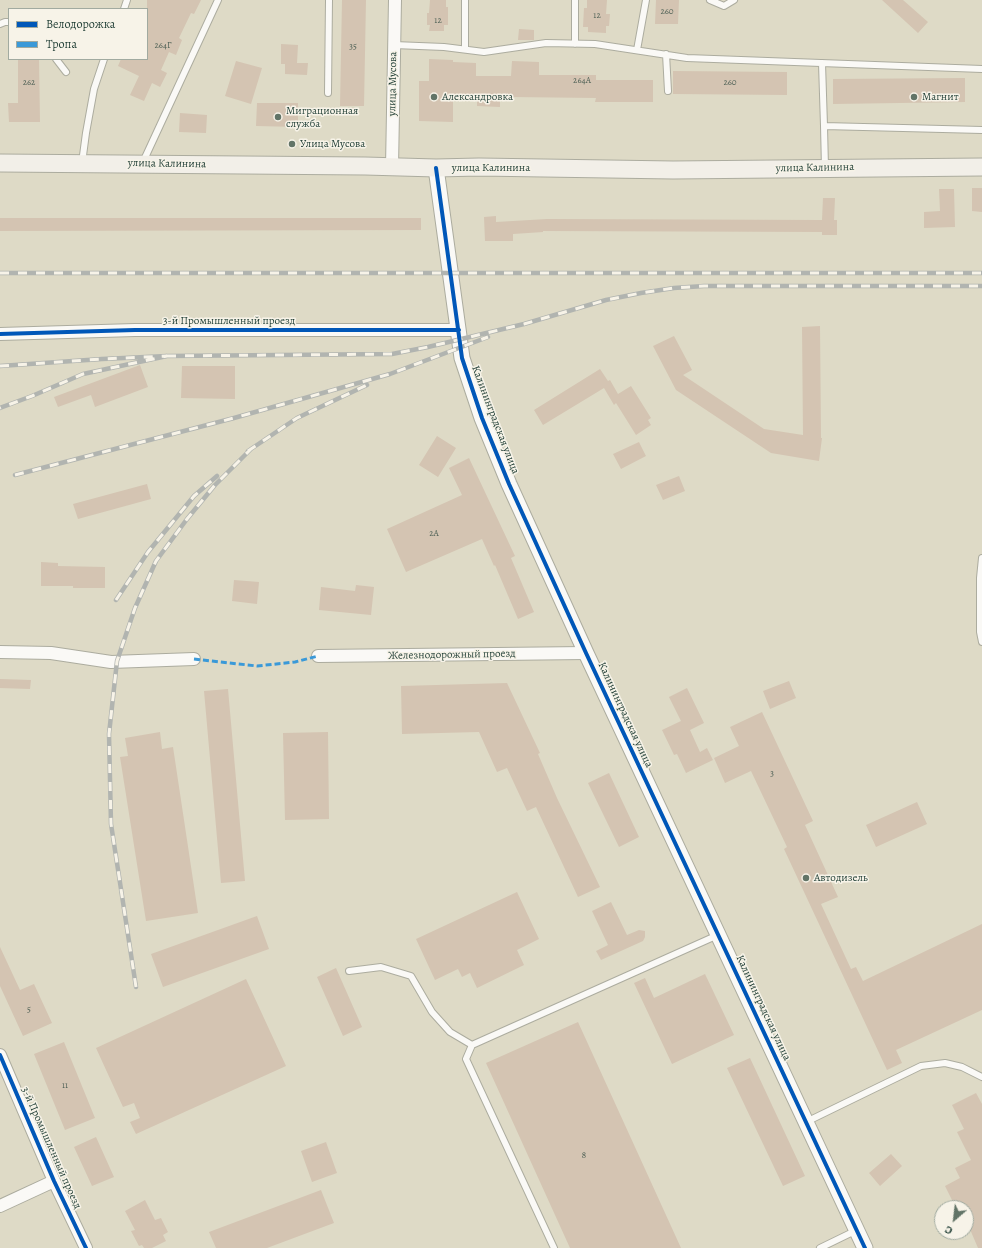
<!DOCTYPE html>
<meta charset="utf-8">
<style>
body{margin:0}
#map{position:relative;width:982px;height:1248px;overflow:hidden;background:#dedac6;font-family:Alegreya,serif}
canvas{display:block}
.legend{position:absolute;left:8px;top:8px;width:140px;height:52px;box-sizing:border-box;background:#f7f3e8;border:1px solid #a1aaa0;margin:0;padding:5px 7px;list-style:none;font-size:12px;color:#1f3d34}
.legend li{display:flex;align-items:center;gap:8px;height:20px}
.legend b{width:20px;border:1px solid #a1aaa0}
.north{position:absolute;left:934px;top:1200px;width:40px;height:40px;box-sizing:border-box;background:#f7f3e8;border:1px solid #a1aaa0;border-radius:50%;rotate:208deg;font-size:11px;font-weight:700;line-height:16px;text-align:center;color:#1f3d34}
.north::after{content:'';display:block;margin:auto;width:14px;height:18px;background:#627467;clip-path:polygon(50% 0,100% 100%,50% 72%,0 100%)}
</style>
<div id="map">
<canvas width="982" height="1248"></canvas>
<ul class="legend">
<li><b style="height:5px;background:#0057b8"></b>Велодорожка</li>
<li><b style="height:5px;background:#3a99d8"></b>Тропа</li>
</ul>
<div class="north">С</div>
</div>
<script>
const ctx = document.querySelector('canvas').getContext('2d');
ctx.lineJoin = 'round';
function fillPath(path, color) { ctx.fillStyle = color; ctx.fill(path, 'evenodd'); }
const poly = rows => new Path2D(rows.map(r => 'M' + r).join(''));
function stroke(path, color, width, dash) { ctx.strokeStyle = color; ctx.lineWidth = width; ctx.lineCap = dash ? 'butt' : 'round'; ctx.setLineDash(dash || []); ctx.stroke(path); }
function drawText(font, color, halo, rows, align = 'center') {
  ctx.font = font + ' Alegreya,serif'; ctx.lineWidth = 3; ctx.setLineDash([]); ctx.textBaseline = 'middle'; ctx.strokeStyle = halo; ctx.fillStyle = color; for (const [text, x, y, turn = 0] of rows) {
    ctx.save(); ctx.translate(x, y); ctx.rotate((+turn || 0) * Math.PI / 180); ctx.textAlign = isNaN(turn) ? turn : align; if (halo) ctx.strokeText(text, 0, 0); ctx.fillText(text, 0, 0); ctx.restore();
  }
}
fillPath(poly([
 [147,0,201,0,194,14,191,13,179,38,182,40,176,55,169,52,161,70,167,73,160,87,152,83,144,101,130,95,139,76,118,66,121,59,147,59],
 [342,0,366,0,364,106,340,106],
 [430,0,446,0,446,7,448,7,448,25,444,25,444,31,429,31,430,25,427,25,427,13,429,13],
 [587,0,607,0,606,14,610,14,609,26,606,26,606,33,588,32,588,27,583,27,584,8,587,8],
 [656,0,679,0,678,24,655,24],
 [882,0,903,0,928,22,918,33],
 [519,29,534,30,534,40,518,40],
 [281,44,298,45,297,63,308,63,307,75,285,74,285,64,281,64],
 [18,59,39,59,40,122,9,122,8,103,18,103],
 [429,59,453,60,453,62,476,63,476,76,511,76,512,61,539,62,539,75,596,75,596,80,653,80,653,102,595,102,596,98,511,97,511,101,500,101,500,107,477,106,477,100,453,100,453,122,419,121,419,81,429,81],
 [236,61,262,68,251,104,225,96],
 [673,71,787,72,787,95,673,94],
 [965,78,965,102,833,104,833,79],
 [257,103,298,103,298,127,256,126],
 [180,113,207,115,206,133,179,132],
 [972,188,982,188,982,212,972,211],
 [939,189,954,189,955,227,924,228,924,212,940,211],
 [823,198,835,198,834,220,837,220,837,235,822,235,822,232,543,231,543,232,513,234,513,241,485,241,484,217,496,216,496,222,547,219,822,220],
 [0,218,421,218,421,230,0,231],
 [820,326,821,438,822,438,819,461,771,453,676,390,653,346,674,336,692,370,683,375,764,429,803,435,802,327],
 [140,365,148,387,95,407,91,395,58,407,54,397],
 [182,366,235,366,235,399,181,398],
 [600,369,608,381,610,380,618,394,631,386,651,418,648,420,651,425,636,435,616,403,614,405,604,388,543,425,534,410],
 [437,436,456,448,438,477,419,465],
 [639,442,646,456,621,469,613,454],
 [469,458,515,556,511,558,534,612,518,619,495,565,494,566,482,539,406,572,387,529,462,495,449,468],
 [679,476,685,491,663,500,656,485],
 [147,484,151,499,78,519,73,504],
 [41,562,58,563,58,566,105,567,105,588,73,588,73,586,41,586],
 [234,580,259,582,257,604,232,601],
 [356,585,374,587,371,615,319,610,321,587,355,591],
 [0,679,31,680,30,689,0,688],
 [789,681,796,698,770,709,763,691],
 [507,683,540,753,538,754,557,798,600,887,578,897,536,807,527,811,507,768,497,772,479,732,402,734,401,686],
 [687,688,704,723,690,730,700,752,707,748,713,760,686,773,677,754,674,755,662,730,681,721,669,697],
 [228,689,245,881,221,883,204,691],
 [762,712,813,821,805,825,838,897,821,904,851,969,856,967,863,981,982,924,982,1010,896,1050,902,1063,887,1070,784,849,787,847,751,771,725,783,714,758,739,746,730,727],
 [160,732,162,749,173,747,198,913,146,921,120,757,128,756,125,738],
 [328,732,329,819,285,820,283,733],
 [609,773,639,837,619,847,588,783],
 [917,802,927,824,876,847,866,825],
 [517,892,539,939,517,950,524,965,477,988,470,973,462,977,458,969,435,980,416,939],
 [611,902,627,935,639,930,645,931,645,937,643,941,601,960,596,951,608,945,592,911],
 [257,916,269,949,163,987,151,954],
 [0,947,20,990,34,984,52,1023,23,1036,0,986],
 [336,968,362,1027,343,1036,317,977],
 [705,974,734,1035,672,1064,634,983,645,978,654,998],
 [246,979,286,1066,136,1134,130,1122,140,1118,134,1103,123,1107,96,1048],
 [578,1022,681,1248,570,1248,486,1063],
 [64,1042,95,1118,65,1130,34,1054],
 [750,1058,805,1176,783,1186,727,1068],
 [976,1093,982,1104,982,1248,978,1248,966,1220,966,1208,956,1208,945,1186,960,1178,955,1168,971,1160,957,1132,964,1129,952,1105],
 [96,1137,114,1177,92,1186,74,1147],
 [326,1142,337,1173,312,1182,301,1151],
 [891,1154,902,1166,880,1186,869,1173],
 [321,1190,334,1223,267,1248,216,1248,209,1232],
 [145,1200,155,1220,161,1218,168,1232,163,1235,166,1241,152,1248,144,1248,142,1245,139,1246,131,1231,135,1230,125,1211]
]), '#d4c4b2');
const service = poly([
 [710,0,724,6,734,0],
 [124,9,127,0],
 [0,24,5,22,9,22],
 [575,44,575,0],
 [394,45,444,47,484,52,546,43,595,44,687,58,982,69],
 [465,49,465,0],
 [637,50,646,0],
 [666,54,668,91],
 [56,59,66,72],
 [822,63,824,126,982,130],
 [328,93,329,0],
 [824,126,825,168],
 [143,162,218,0],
 [82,163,86,133,94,89,104,59],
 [982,558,980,578,980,632,982,642],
 [349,971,381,967,411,976,432,1012,450,1032,472,1045,466,1059,554,1248],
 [472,1045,718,935],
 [806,1122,921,1066,945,1063,962,1067,982,1077],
 [820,1248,857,1230]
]);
const minor = poly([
 [392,167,395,0],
 [0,334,135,330,459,330],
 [0,652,51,653,111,662,194,659],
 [318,656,586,653],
 [0,1055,54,1181,86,1248],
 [0,1206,54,1181]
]);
const tertiary = poly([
 [436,168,462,358,482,418,509,484,586,653,865,1248]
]);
const secondary = poly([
 [0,163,365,166,436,168,479,167,673,170,982,167]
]);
stroke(service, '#acac9f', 8);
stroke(minor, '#acac9f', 14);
stroke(tertiary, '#acac9f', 17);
stroke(secondary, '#acac9f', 19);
stroke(service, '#faf9f6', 6);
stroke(minor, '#faf9f6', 12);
stroke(tertiary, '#faf9f6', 15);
stroke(secondary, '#f2efe8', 17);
const rail = poly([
 [0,273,982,273],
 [167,356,392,354,428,347,524,324,606,300,641,293,674,288,704,286,982,286],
 [0,366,102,359,167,356,83,374,32,396,0,408],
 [248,451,297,418,367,385],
 [15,475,234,418,390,374,488,337],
 [116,600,148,552,194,496,217,476],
 [136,987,111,824,109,734,117,661,135,608,156,561,187,519,215,485,251,449]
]);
stroke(rail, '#b1b4b0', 4.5);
stroke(rail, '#f7f3e8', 3, [9]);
stroke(poly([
 [194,659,257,666,295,662,318,656]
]), '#3a99d8', 3, [6, 3]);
stroke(poly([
 [436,168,462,358,482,418,509,484,586,653,865,1248],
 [0,334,135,330,459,330],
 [0,1055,54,1181,86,1248]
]), '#0057b8', 4);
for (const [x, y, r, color] of [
 [434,97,4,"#627467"],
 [914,97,4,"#627467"],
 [278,117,4,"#627467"],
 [292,144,4,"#627467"],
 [806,878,4,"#627467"]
]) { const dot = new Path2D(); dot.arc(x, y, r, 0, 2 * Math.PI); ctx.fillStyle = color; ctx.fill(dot); stroke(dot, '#f7f3e8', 1.5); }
drawText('9px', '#4c5f54', null, [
 ["260",667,12],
 ["12",597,16],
 ["12",438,21],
 ["264Г",163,46],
 ["35",353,47],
 ["264А",582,81],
 ["262",29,83],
 ["260",730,83],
 ["2А",434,534],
 ["3",772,774],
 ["5",29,1010],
 ["11",65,1086],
 ["8",584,1156]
]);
drawText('11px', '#1f3d34', '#f7f3e8', [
 ["улица Мусова",393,84,-89],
 ["улица Калинина",167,164,1],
 ["улица Калинина",491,168],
 ["улица Калинина",815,168,-1],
 ["3-й Промышленный проезд",229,321],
 ["Калининградская улица",495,420,69],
 ["Железнодорожный проезд",452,655,-1],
 ["Калининградская улица",625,715,65],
 ["Калининградская улица",763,1008,65],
 ["3-й Промышленный проезд",51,1148,66]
]);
drawText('11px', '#1f3d34', '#f7f3e8', [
 ["Александровка",442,97],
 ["Магнит",922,97],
 ["Миграционная",286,111],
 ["служба",286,124],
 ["Улица Мусова",300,144],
 ["Автодизель",814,878]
], 'left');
</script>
